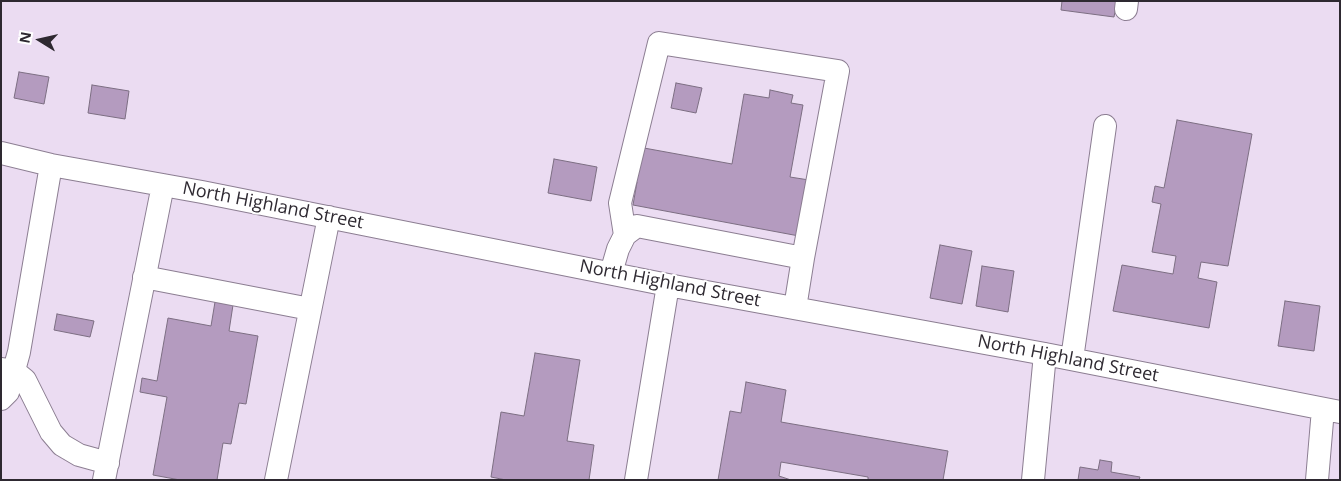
<!DOCTYPE html>
<style>
body{margin:0}
#map{position:relative;width:1341px;height:481px;overflow:hidden;background:#ebdcf2;font-family:"Open Sans",sans-serif}
canvas{display:block}
.frame{position:absolute;inset:0;border:2px solid #2e2931;pointer-events:none}
.north{position:absolute;left:15px;top:15px;width:50px;height:50px;-webkit-text-stroke:4px #fff;paint-order:stroke;rotate:280deg;font-size:14px;font-weight:700;line-height:20px;text-align:center;color:#2e2931}
.north::after{content:'';display:block;margin:auto;width:18px;height:22px;background:#2e2931;clip-path:polygon(50% 0,100% 100%,50% 72%,0 100%)}
</style>
<div id="map">
<canvas width="1341" height="481"></canvas>
<div class="frame"></div>
<div class="north">N</div>
</div>
<script>
const ctx = document.querySelector('canvas').getContext('2d');
ctx.lineJoin = 'round';
function fillPath(path, color) { ctx.fillStyle = color; ctx.fill(path, 'evenodd'); }
const poly = rows => new Path2D(rows.map(r => 'M' + r).join(''));
function stroke(path, color, width, dash) { ctx.strokeStyle = color; ctx.lineWidth = width; ctx.lineCap = dash ? 'butt' : 'round'; ctx.setLineDash(dash || []); ctx.stroke(path); }
function drawText(font, color, halo, rows, align = 'center') {
  ctx.font = font + ' "Open Sans",sans-serif'; ctx.lineWidth = 4; ctx.setLineDash([]); ctx.textBaseline = 'middle'; ctx.strokeStyle = halo; ctx.fillStyle = color; for (const [text, x, y, turn = 0] of rows) {
    ctx.save(); ctx.translate(x, y); ctx.rotate((+turn || 0) * Math.PI / 180); ctx.textAlign = isNaN(turn) ? turn : align; if (halo) ctx.strokeText(text, 0, 0); ctx.fillText(text, 0, 0); ctx.restore();
  }
}
const building = poly([
 [1062,1,1117,1,1114,17,1061,10,1062,1],
 [19,72,49,77,44,104,14,98,19,72],
 [676,83,702,88,696,113,671,108,676,83],
 [92,85,129,91,125,119,88,113,92,85],
 [770,90,793,95,791,103,803,105,790,177,809,180,799,236,633,205,637,182,629,181,644,148,732,164,744,94,769,98,770,90],
 [1177,120,1252,134,1228,266,1201,262,1198,278,1217,282,1209,328,1113,311,1122,265,1173,274,1176,256,1152,252,1161,204,1152,202,1155,186,1164,188,1177,120],
 [554,159,597,167,591,201,548,193,554,159],
 [940,245,972,251,962,304,930,298,940,245],
 [982,266,1014,271,1008,312,976,306,982,266],
 [1285,301,1320,306,1314,351,1278,346,1285,301],
 [215,302,233,305,229,331,258,336,246,404,239,403,231,444,223,443,217,480,180,480,153,475,167,397,140,392,142,378,157,381,168,318,211,326,215,302],
 [57,314,94,321,90,337,54,330,57,314],
 [535,353,580,360,567,441,594,445,589,480,506,480,491,477,501,412,524,416,535,353],
 [746,382,786,390,781,422,948,451,943,480,870,480,868,479,868,477,781,462,779,476,791,480,718,480,730,411,741,413,746,382],
 [1100,460,1112,462,1111,472,1140,477,1139,480,1078,480,1080,467,1098,470,1100,460]
]);
fillPath(building, '#b49bbf');
stroke(building, '#7c6e82', 1);
const minor = poly([
 [1126,9,1127,1],
 [1,153,51,165,202,192,668,285,1045,354,1340,412],
 [625,235,620,203,659,43,838,71,803,258],
 [611,273,618,249,625,235,637,226,803,258,795,308],
 [144,277,310,309],
 [1072,359,1105,126],
 [2,369,14,371,25,380,51,432,62,445,79,455,108,463],
 [1,399,8,392,19,352,51,165],
 [104,480,163,185],
 [276,480,329,217],
 [636,480,668,285],
 [1033,480,1045,354],
 [1317,480,1323,409]
]);
stroke(minor, '#8c7e92', 24);
stroke(minor, '#fff', 22);
drawText('18px', '#2e2931', '#fff', [
 ["North Highland Street",273,206,11],
 ["North Highland Street",670,284,11],
 ["North Highland Street",1068,359,11]
]);
</script>
